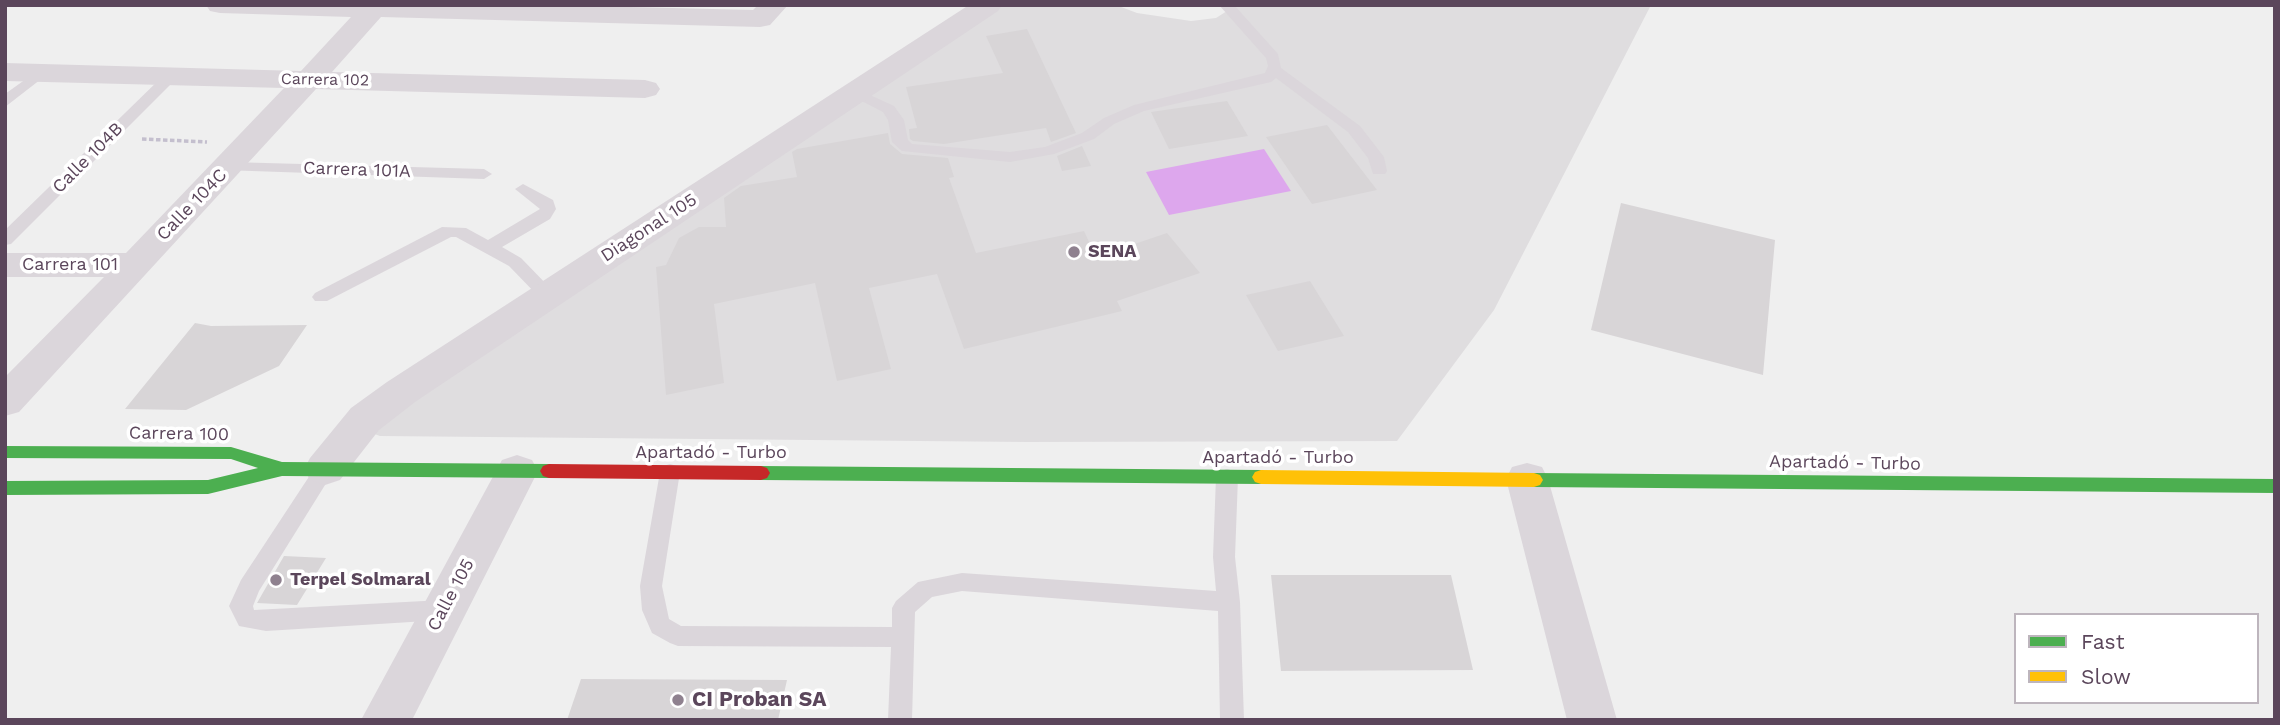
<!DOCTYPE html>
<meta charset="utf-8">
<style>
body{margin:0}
#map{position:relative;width:2280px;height:725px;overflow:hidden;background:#efefef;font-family:"Work Sans",sans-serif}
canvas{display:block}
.frame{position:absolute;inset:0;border:7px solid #5b465b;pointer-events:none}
.legend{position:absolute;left:2014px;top:613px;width:245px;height:91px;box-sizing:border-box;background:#fff;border:2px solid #bdb5bd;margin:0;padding:9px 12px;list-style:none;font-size:21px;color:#5b465b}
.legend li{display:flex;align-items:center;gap:14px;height:35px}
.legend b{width:35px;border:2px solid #bdb5bd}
</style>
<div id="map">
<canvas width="2280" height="725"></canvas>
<div class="frame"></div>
<ul class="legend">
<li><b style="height:9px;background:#4caf50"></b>Fast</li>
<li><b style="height:9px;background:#ffc107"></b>Slow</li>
</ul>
</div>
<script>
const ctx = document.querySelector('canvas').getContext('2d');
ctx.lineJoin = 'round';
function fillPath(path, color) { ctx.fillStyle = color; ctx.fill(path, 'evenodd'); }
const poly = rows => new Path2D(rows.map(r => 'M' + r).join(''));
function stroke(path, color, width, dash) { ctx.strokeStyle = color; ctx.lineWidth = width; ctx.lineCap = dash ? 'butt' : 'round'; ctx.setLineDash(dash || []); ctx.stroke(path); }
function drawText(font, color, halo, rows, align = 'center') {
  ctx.font = font + ' "Work Sans",sans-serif'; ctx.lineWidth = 7; ctx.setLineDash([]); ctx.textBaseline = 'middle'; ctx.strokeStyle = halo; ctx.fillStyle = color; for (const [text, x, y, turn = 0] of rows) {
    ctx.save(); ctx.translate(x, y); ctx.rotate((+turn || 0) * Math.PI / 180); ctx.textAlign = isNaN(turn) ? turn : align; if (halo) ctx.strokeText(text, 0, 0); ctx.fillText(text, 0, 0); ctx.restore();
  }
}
fillPath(poly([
 [1001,5,1116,5,1137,13,1191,21,1216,18,1227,11,1227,5,1651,5,1494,310,1397,441,1027,442,380,436,369,432]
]), '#dfdddf');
fillPath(poly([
 [1264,149,1291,191,1169,215,1146,172]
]), '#dda7ed');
fillPath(poly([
 [1027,29,1076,133,1051,142,1046,128,944,144,913,141,910,139,909,129,917,128,906,87,1003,73,986,36],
 [1227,101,1248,136,1169,149,1151,112],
 [1327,125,1377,190,1312,204,1266,137],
 [888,133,890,144,902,154,948,158,954,177,949,178,976,253,1084,231,1096,257,1167,233,1200,273,1117,301,1122,311,964,349,937,274,869,288,891,369,837,381,815,283,714,304,724,383,666,395,656,267,666,265,679,238,699,227,726,227,724,198,741,186,797,177,792,152,797,149],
 [1082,146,1091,166,1062,171,1057,156],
 [1621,203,1775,240,1763,375,1591,330],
 [1310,281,1344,336,1278,351,1246,295],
 [195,323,211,326,307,325,279,366,186,410,125,409],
 [284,556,326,558,297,605,257,603],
 [1271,575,1451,575,1473,670,1281,671],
 [581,679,787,680,778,720,567,720]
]), '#d8d5d7');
stroke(poly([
 [142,139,207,142]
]), '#c4bfce', 3.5, [4.5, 2.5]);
fillPath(poly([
 [1219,5,1234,5,1278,54,1281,68,1360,126,1384,157,1387,171,1385,174,1373,174,1368,158,1348,132,1276,78,1271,82,1144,111,1114,124,1094,139,1054,154,1010,162,902,151,892,142,888,120,883,112,846,93,854,88,859,90,894,106,904,120,908,140,912,144,1010,152,1045,147,1082,133,1104,118,1134,105,1265,73,1268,66,1266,58,1219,5],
 [40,69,47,73,45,76,5,107,5,94,40,69],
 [170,73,175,74,177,77,175,80,11,244,5,245,5,230,165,74,170,73],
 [229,162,484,169,492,174,484,179,223,170,221,167,223,164,229,162],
 [523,184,553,200,556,209,550,219,502,247,521,258,553,291,556,295,553,299,541,299,509,266,456,237,451,237,327,301,315,301,312,297,315,293,442,227,466,228,488,240,540,209,515,189,523,184],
 [325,461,332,463,335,469,259,591,253,606,254,610,443,600,451,603,455,610,451,617,443,620,266,631,239,626,229,606,241,580,318,463,325,461],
 [670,464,677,466,680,472,662,586,669,619,681,626,892,627,892,608,896,601,918,582,962,573,1216,591,1213,557,1216,477,1220,471,1227,469,1234,471,1238,477,1235,557,1240,602,1244,720,1220,720,1218,611,962,591,932,597,915,612,912,720,888,720,891,647,678,646,670,643,652,633,642,610,640,586,660,472,663,466,670,464]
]), '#dbd6db');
fillPath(poly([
 [206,5,550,5,753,10,758,5,788,5,770,25,760,27,381,17,332,72,645,80,656,83,660,89,656,95,645,98,316,89,19,412,5,416,5,377,104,277,5,277,5,253,126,253,284,88,5,81,5,63,301,71,351,17,220,13,210,11,206,5],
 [969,5,1002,5,998,11,415,402,379,430,340,480,325,485,310,480,304,469,310,458,351,408,387,382,969,5],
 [517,455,532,460,538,471,412,720,361,720,502,460,517,455],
 [1527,463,1542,467,1548,479,1617,720,1567,720,1506,479,1512,467,1527,463]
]), '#dbd6db');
fillPath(poly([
 [5,446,231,447,282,462,549,464,555,466,558,471,555,476,549,478,282,476,208,494,5,495,5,481,208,480,258,468,231,459,5,458,5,446],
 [761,466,1261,470,1267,472,1270,477,1267,482,1261,484,761,480,755,478,752,473,755,468,761,466],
 [1534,473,2275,479,2275,493,1534,487,1528,485,1525,480,1528,475,1534,473]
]), '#4caf50');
fillPath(poly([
 [1261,470,1534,473,1540,475,1543,480,1540,485,1534,487,1261,484,1255,482,1252,477,1255,472,1261,470]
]), '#ffc107');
fillPath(poly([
 [549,464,761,466,767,468,770,473,767,478,761,480,549,478,543,476,540,471,543,466,549,464]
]), '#c62828');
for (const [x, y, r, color] of [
 [1074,252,7,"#8f818f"],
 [276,580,7,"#8f818f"],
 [678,700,7,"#8f818f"]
]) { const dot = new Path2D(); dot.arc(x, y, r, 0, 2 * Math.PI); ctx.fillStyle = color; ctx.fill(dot); stroke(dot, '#fff', 2.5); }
drawText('16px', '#5b465b', '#fff', [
 ["Carrera 102",325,80,1]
]);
drawText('18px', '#5b465b', '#fff', [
 ["Calle 104B",88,158,-45],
 ["Carrera 101A",357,170,2],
 ["Calle 104C",192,205,-46],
 ["Diagonal 105",649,228,-33],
 ["Carrera 101",70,265],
 ["Carrera 100",179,434,1],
 ["Apartadó - Turbo",711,453],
 ["Apartadó - Turbo",1278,458],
 ["Apartadó - Turbo",1845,463,1],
 ["Calle 105",451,595,-62]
]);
drawText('bold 18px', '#5b465b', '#fff', [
 ["SENA",1088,252],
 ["Terpel Solmaral",290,580]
], 'left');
drawText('bold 21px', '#5b465b', '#fff', [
 ["CI Proban SA",692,700]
], 'left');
</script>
